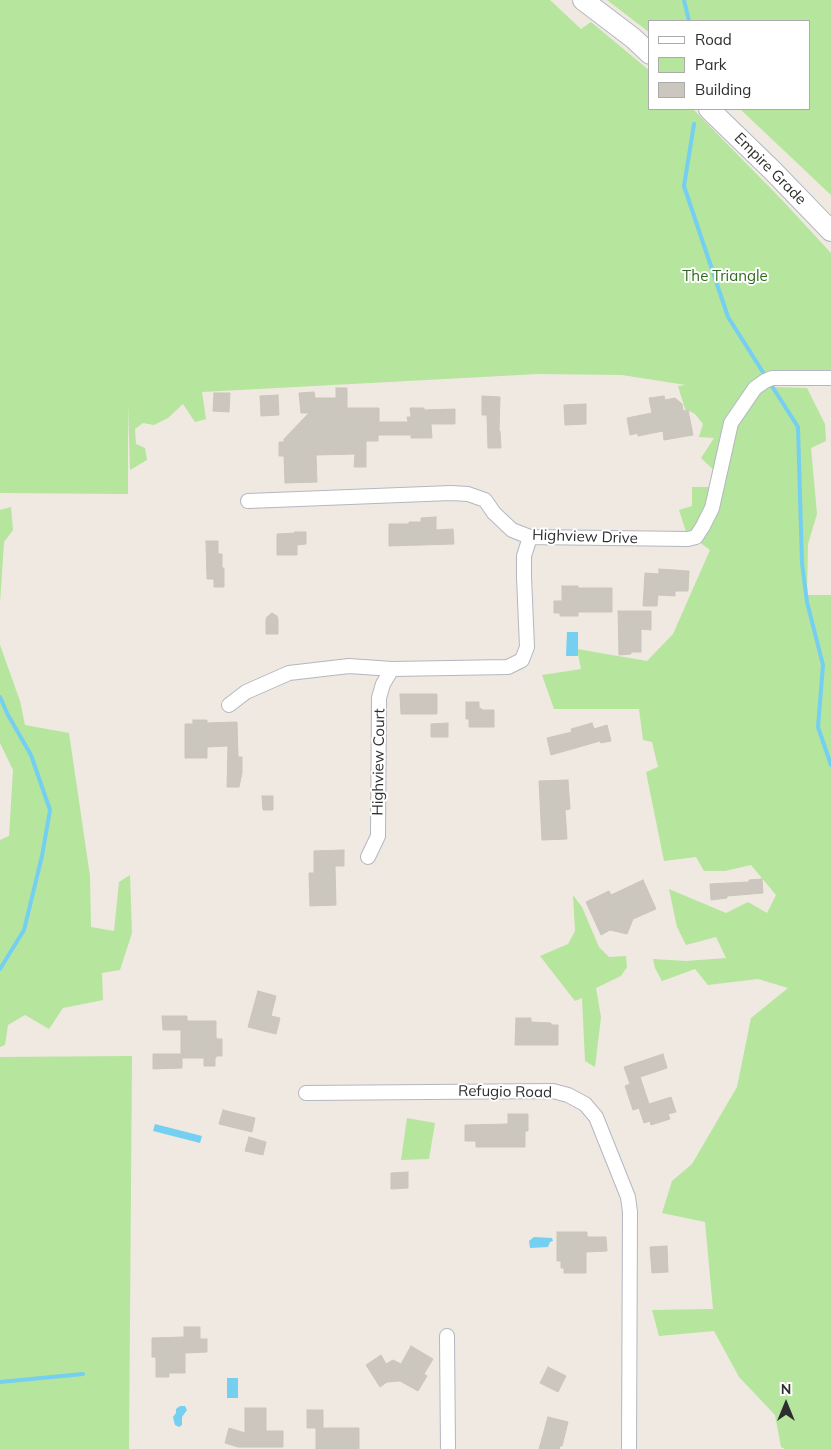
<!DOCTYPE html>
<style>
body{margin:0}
#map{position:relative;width:831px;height:1449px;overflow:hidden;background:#efe9e1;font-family:Mulish,sans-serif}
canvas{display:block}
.legend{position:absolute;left:648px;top:20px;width:162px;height:90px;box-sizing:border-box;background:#fff;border:1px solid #ababab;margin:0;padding:6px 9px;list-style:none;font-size:15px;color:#2e2e2e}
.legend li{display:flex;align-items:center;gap:10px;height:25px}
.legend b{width:25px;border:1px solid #ababab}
.north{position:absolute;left:761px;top:1379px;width:50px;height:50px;-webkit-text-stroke:4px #fff;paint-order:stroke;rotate:0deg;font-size:14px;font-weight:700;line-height:20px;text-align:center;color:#2e2e2e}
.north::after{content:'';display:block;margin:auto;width:18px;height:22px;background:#2e2e2e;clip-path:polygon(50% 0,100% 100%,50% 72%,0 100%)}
</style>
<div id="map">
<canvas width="831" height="1449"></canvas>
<ul class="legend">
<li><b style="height:6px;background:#fff"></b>Road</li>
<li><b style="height:14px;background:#b6e59e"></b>Park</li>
<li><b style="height:14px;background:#cbc7bf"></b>Building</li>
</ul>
<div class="north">N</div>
</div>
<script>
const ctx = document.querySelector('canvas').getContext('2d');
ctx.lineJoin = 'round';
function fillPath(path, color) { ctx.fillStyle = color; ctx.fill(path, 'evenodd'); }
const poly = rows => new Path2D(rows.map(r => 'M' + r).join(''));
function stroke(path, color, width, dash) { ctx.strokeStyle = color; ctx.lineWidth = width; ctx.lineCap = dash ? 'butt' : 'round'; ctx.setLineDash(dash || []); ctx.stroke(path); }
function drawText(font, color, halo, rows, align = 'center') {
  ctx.font = font + ' Mulish,sans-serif'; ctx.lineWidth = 4; ctx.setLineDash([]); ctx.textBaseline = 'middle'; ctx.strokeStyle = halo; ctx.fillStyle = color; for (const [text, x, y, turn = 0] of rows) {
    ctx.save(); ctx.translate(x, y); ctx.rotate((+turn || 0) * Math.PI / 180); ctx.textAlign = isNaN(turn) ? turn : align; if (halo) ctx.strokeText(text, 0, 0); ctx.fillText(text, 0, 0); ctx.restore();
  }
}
fillPath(poly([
 [0,0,550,0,581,29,591,22,650,71,650,109,693,109,783,201,831,253,831,371,771,370,774,387,807,388,825,424,826,441,811,448,817,514,808,544,807,595,831,595,831,1449,785,1449,781,1447,775,1415,739,1377,714,1331,659,1336,652,1310,713,1309,705,1222,662,1213,672,1181,692,1164,737,1087,751,1018,788,988,758,979,708,985,695,969,662,981,655,968,653,959,686,961,726,958,716,937,686,945,677,927,669,889,726,913,748,902,767,913,776,895,751,865,725,871,704,871,696,857,664,861,646,772,658,767,652,742,643,740,639,709,554,709,542,675,581,669,577,649,647,661,673,634,710,550,686,532,679,510,692,506,692,487,710,487,718,474,701,458,714,438,699,437,703,424,695,414,685,409,678,386,686,385,622,375,538,374,202,392,206,419,195,422,183,404,168,418,154,425,143,423,135,429,136,444,145,448,147,460,130,470,128,405,128,494,0,493],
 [607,0,831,0,831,195,740,109,810,109,810,21,650,21,650,33],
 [11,507,13,530,4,542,0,603,0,510],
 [0,645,20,701,25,725,69,733,90,876,91,927,114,931,119,882,130,875,132,933,120,970,102,973,103,1000,63,1008,49,1029,25,1015,8,1025,5,1045,0,1047,0,840,9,836,13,770,0,743],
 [573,895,582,907,599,947,609,957,626,956,627,967,621,976,596,988,601,1017,595,1067,585,1061,582,998,575,1001,540,956,568,944,575,931],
 [132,1056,129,1449,0,1449,0,1057],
 [407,1118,435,1123,429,1159,401,1160]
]), '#b6e59e');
fillPath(poly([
 [567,632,578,632,578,656,566,656],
 [155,1124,202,1136,200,1143,153,1131],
 [534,1237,552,1238,553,1241,550,1242,548,1247,530,1248,529,1241],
 [227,1378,238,1378,238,1398,227,1398],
 [180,1406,185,1406,187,1410,182,1417,182,1425,179,1427,175,1425,173,1417,176,1413,176,1409]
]), '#75cff0');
stroke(poly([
 [684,0,689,21],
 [694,124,684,186,728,317,766,377],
 [770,383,798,427,802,563,807,602,823,665,818,727,831,765],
 [0,697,8,715,31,755,50,810,42,856,24,930,0,969],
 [0,1382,83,1374]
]), '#75cff0', 4);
const building = poly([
 [336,388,347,388,347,408,379,408,379,422,408,422,407,417,411,417,410,408,424,408,424,410,455,409,455,424,431,424,432,438,411,438,411,435,378,435,378,441,366,441,366,467,354,467,355,454,316,455,317,482,285,483,284,456,279,456,279,442,284,442,284,439,309,413,301,413,299,393,314,392,315,398,336,398,336,388],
 [214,393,230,393,229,412,213,411,214,393],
 [278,395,279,415,261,416,260,396,278,395],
 [482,396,500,397,499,431,500,431,501,448,488,448,487,415,482,415,482,396],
 [664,396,665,400,675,398,682,404,683,411,688,410,693,435,664,440,663,431,638,436,638,433,630,435,627,418,652,413,649,398,664,396],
 [586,404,586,424,565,425,564,405,586,404],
 [436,517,436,530,453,529,454,544,389,546,389,524,409,524,409,522,421,522,421,518,436,517],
 [295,532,306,532,306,544,297,545,297,555,277,555,277,534,295,533,295,532],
 [206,541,218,541,218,554,222,554,222,568,224,568,224,587,214,587,214,579,207,579,206,541],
 [659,569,689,571,688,591,675,591,675,596,658,595,657,606,643,606,645,573,659,574,659,569],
 [562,586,578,586,578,588,612,588,612,612,578,612,578,616,560,616,560,613,554,613,554,601,562,601,562,586],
 [618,611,651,611,651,630,641,629,641,652,631,652,631,654,619,655,618,611],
 [272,613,277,616,278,620,278,634,266,634,266,620,267,617,272,613],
 [400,694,437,694,437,714,401,714,400,694],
 [466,702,479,702,479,708,482,709,482,710,494,710,494,727,469,727,469,719,466,719,466,702],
 [193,720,207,720,207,723,237,722,238,757,242,757,242,773,239,787,227,787,228,746,207,747,207,758,185,758,185,724,193,724,193,720],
 [448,723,448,737,431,737,431,724,448,723],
 [592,723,594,729,607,725,611,741,601,743,600,741,551,755,547,738,572,732,571,729,592,723],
 [568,780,570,809,565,810,567,839,542,840,539,781,568,780],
 [262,796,273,796,273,810,263,810,262,796],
 [344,850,344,866,335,866,336,905,310,906,309,873,314,873,314,851,344,850],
 [762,879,763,893,727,896,727,898,711,900,710,884,749,882,749,880,762,879],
 [643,880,656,909,633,919,627,934,610,930,601,935,586,902,609,891,611,895,643,880],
 [258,991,276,996,271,1016,280,1018,276,1034,248,1027,258,991],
 [162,1016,187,1016,187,1021,216,1021,216,1037,217,1039,222,1039,222,1056,216,1056,216,1058,215,1058,215,1066,204,1066,204,1058,182,1058,182,1068,153,1069,153,1054,181,1054,181,1030,163,1030,162,1016],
 [516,1018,531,1018,531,1022,551,1023,551,1025,558,1025,558,1045,515,1045,516,1018],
 [663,1054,667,1068,640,1077,649,1104,671,1097,676,1112,668,1114,670,1119,651,1125,650,1121,644,1123,639,1108,633,1110,625,1086,630,1084,624,1067,663,1054],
 [223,1110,255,1118,252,1132,219,1124,223,1110],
 [508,1114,528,1114,528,1131,525,1131,525,1147,476,1147,476,1141,465,1141,465,1125,508,1124,508,1114],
 [249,1137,266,1142,263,1155,245,1151,249,1137],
 [408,1172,408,1188,391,1189,391,1173,408,1172],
 [557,1232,587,1232,587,1237,606,1237,607,1251,586,1252,586,1273,564,1273,564,1268,561,1268,561,1261,557,1261,557,1232],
 [667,1246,668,1272,652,1273,650,1247,667,1246],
 [184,1327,200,1327,200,1339,207,1339,207,1352,185,1353,185,1373,169,1373,169,1377,156,1377,156,1357,152,1357,152,1338,184,1337,184,1327],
 [411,1346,433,1359,424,1374,427,1376,418,1391,400,1381,387,1382,380,1387,366,1365,381,1355,386,1364,393,1360,401,1364,411,1346],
 [548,1367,566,1376,558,1392,540,1383,548,1367],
 [245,1408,266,1408,266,1431,283,1431,283,1447,238,1447,225,1443,229,1428,245,1433,245,1408],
 [307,1410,323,1410,323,1428,359,1428,359,1449,316,1449,316,1428,307,1428,307,1410],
 [548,1417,568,1422,562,1446,560,1446,559,1449,539,1449,548,1417]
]);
fillPath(building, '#cbc7bf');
stroke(building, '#cbc5ba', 1);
const minor = poly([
 [248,501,451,493,468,494,485,500,494,513,512,530,530,537,688,539,696,537,703,526,712,508,731,423,755,388,765,381,772,378,831,378],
 [229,705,246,692,289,673,349,666,392,669],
 [368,857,378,836,379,698,383,684,392,669,508,667,522,660,527,647,524,577,524,556,530,537],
 [306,1093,553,1091,568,1095,585,1104,596,1117,628,1197,630,1212,629,1449],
 [447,1336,448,1449]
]);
const secondary = poly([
 [583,0,633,38,650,54],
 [709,109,772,170,831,231]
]);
stroke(minor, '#b4b7c1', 16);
stroke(secondary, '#b4b7c1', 22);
stroke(minor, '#fff', 14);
stroke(secondary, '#fff', 20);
drawText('15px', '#2e2e2e', '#fff', [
 ["Empire Grade",770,169,45],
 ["Highview Drive",585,537,2],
 ["Highview Court",379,762,-89],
 ["Refugio Road",505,1092,1]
]);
drawText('15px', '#2c6e1b', '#fff', [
 ["The Triangle",725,276]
]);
</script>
